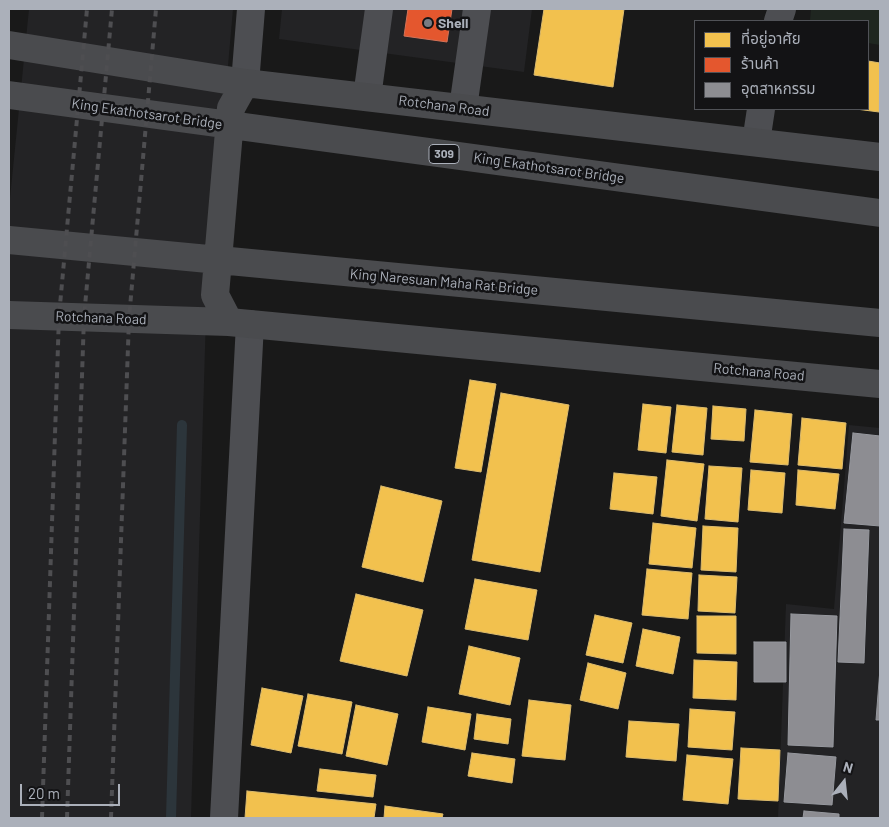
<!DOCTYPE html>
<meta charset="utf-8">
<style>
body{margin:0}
#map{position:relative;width:889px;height:827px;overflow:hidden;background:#191919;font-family:Barlow,"Noto Sans Thai",sans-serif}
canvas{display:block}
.frame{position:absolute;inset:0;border:10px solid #abb0ba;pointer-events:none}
.legend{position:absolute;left:694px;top:20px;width:175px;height:90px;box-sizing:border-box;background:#131315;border:1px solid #505257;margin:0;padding:6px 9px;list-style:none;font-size:15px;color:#abb0ba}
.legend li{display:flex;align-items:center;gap:10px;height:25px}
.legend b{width:25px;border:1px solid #505257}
.north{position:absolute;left:819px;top:757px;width:50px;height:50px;-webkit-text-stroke:4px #131315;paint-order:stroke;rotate:16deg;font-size:14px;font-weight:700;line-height:20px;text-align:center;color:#abb0ba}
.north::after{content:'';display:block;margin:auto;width:18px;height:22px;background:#abb0ba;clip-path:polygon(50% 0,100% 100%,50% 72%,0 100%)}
.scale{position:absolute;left:20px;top:784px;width:100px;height:22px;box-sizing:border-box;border:2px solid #abb0ba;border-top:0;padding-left:6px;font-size:15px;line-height:18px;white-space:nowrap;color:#abb0ba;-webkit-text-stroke:4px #131315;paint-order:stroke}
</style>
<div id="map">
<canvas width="889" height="827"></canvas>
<div class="frame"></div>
<ul class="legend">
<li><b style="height:14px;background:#f2c14e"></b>ที่อยู่อาศัย</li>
<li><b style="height:14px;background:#e4572e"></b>ร้านค้า</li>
<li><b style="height:14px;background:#8d8d92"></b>อุตสาหกรรม</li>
</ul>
<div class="north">N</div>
<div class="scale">20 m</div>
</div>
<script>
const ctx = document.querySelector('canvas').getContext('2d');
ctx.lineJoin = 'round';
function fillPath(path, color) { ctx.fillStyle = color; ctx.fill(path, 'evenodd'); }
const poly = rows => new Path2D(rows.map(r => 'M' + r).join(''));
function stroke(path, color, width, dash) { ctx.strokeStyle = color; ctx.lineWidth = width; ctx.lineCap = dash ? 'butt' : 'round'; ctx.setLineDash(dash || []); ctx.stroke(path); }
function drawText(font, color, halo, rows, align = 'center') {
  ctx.font = font + ' Barlow,sans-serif'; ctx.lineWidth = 5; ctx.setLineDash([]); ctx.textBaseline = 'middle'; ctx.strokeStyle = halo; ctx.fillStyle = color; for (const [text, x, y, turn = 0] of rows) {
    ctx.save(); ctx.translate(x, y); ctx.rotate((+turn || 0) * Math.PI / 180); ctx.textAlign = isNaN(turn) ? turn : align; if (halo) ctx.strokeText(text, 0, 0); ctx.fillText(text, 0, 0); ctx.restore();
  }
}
fillPath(poly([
 [29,9,233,9,206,315,191,818,9,818,9,208],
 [282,9,532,9,524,72,279,39],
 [849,425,880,428,880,818,778,818,786,604,834,609]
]), '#232325');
fillPath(poly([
 [811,9,880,9,880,45,868,43,868,21,810,21]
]), '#1f2620');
const homes = poly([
 [544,9,624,9,613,87,534,75,544,9],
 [868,61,880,63,879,112,856,109,868,109,868,61],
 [470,380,496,384,481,472,455,468,470,380],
 [501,393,569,405,540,572,472,560,501,393],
 [643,404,671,407,666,453,638,450,643,404],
 [677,405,707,408,703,455,672,452,677,405],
 [713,406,746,409,744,441,711,439,713,406],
 [755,410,792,414,788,465,750,462,755,410],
 [802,418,846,423,842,469,798,465,802,418],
 [667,460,704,464,697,521,661,516,667,460],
 [709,466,742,468,738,522,705,519,709,466],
 [751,470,785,473,782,513,748,510,751,470],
 [798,470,839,474,835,509,796,505,798,470],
 [614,473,657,477,653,514,610,509,614,473],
 [381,486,442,501,423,582,362,567,381,486],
 [653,523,696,528,692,568,649,564,653,523],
 [703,526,738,528,736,572,701,570,703,526],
 [647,569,692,573,688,619,642,615,647,569],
 [699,575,737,577,735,613,698,611,699,575],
 [475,579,537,590,528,640,465,629,475,579],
 [356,594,423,610,407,676,340,661,356,594],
 [595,615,632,623,623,663,586,655,595,615],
 [697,616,736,616,736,654,697,653,697,616],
 [643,629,680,637,673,674,636,666,643,629],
 [469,646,520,658,510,705,459,694,469,646],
 [694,660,737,662,736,700,693,698,694,660],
 [588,663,626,673,618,709,580,700,588,663],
 [262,688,303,696,291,753,251,745,262,688],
 [308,694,352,702,342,754,298,746,308,694],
 [529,700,571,705,565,760,522,756,529,700],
 [356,705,398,714,387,765,346,756,356,705],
 [428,707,471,714,465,750,422,742,428,707],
 [690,709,735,712,732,750,688,747,690,709],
 [477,714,511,719,508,744,474,739,477,714],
 [629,721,679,724,676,761,626,757,629,721],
 [741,748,780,750,778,801,738,799,741,748],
 [472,753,515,759,512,783,468,776,472,753],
 [687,755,733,759,728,804,683,800,687,755],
 [320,769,376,775,373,797,317,791,320,769],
 [247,791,376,804,374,818,245,818,247,791],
 [385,806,443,814,442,818,384,818,385,806]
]);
fillPath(homes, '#f2c14e');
stroke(homes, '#ddbc6e', 1);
const shops = poly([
 [408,9,452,9,447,42,404,36,408,9]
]);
fillPath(shops, '#e4572e');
stroke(shops, '#d37258', 1);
const industry = poly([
 [853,433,880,436,880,526,844,523,853,433],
 [844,529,869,530,864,663,838,662,844,529],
 [791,614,837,616,833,747,788,745,791,614],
 [754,642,786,642,786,682,754,682,754,642],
 [880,669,880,720,876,720,880,669],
 [788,753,836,757,832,805,784,802,788,753],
 [804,811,839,814,839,818,803,818,804,811]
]);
fillPath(industry, '#8d8d92');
stroke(industry, '#96989e', 1);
stroke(poly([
 [171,818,182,425]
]), '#2c353b', 10);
stroke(poly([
 [778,21,782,9],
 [245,83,251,9],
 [367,97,379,9],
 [463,108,477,9],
 [756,142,761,109],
 [224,818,250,324]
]), '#4d4e52', 28);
stroke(poly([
 [9,45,245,83,880,157],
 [9,95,880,213],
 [9,240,880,323],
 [9,315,229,322,880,384],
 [229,322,215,295,231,108,245,83]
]), '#4a4b4e', 28);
stroke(poly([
 [42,818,59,316,87,9],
 [67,818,84,317,112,9],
 [111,818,129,319,156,9]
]), '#4e4e51', 4, [6, 5]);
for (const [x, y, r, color] of [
 [428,23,5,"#787b82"]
]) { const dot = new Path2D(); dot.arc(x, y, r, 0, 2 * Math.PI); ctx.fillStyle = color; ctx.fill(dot); stroke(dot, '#131315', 2); }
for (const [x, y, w] of [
 [444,154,30]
]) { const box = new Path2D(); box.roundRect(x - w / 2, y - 9.5, w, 19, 4); ctx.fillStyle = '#131315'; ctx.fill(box); stroke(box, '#abb0ba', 1); }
drawText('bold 12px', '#abb0ba', null, [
 ["309",444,154]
]);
drawText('bold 14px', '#abb0ba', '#131315', [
 ["Shell",438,23]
], 'left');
drawText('14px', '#abb0ba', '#131315', [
 ["Rotchana Road",444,106,7],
 ["King Ekathotsarot Bridge",147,114,8],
 ["King Ekathotsarot Bridge",549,168,8],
 ["King Naresuan Maha Rat Bridge",444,282,5],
 ["Rotchana Road",101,318,2],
 ["Rotchana Road",759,372,5]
]);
</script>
